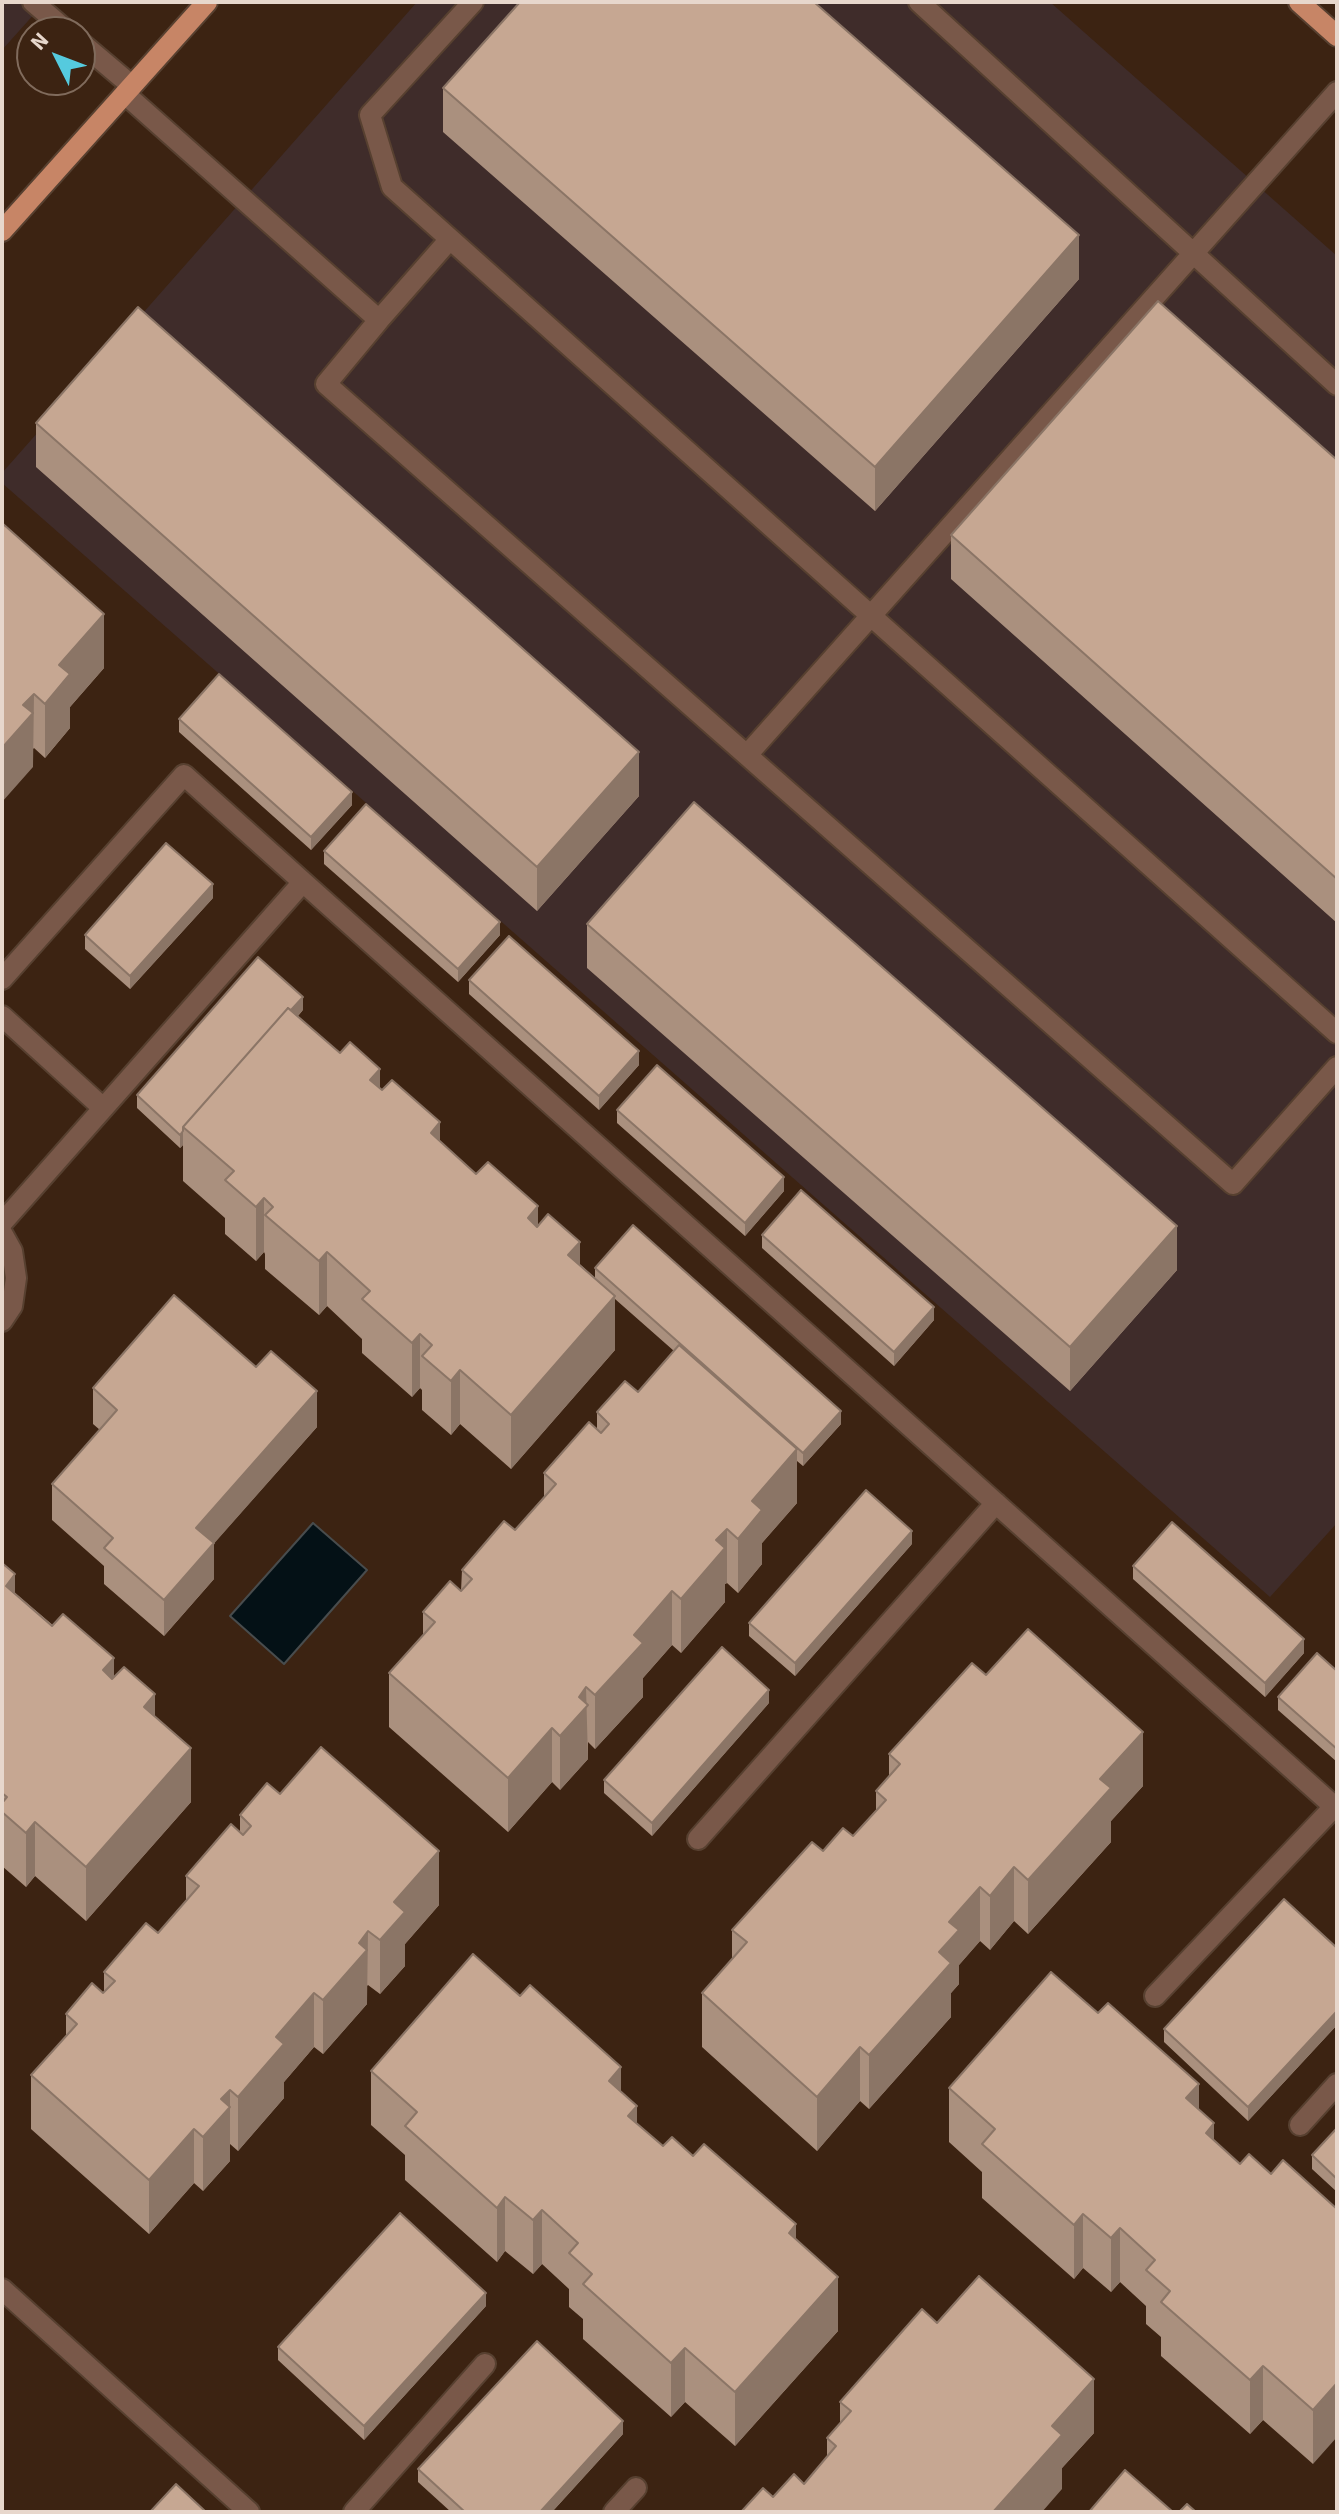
<!DOCTYPE html>
<style>
body{margin:0}
#map{position:relative;width:1339px;height:2514px;overflow:hidden;background:#3c2312;font-family:"Source Sans 3",sans-serif}
canvas{display:block}
.frame{position:absolute;inset:0;border:4px solid #e7d7cc;pointer-events:none}
.north{position:absolute;left:16px;top:16px;width:80px;height:80px;box-sizing:border-box;background:#3c2312;border:2px solid #806b5c;border-radius:50%;rotate:312deg;font-size:22px;font-weight:700;line-height:32px;text-align:center;color:#e7d7cc}
.north::after{content:'';display:block;margin:auto;width:28px;height:36px;background:#55cade;clip-path:polygon(50% 0,100% 100%,50% 72%,0 100%)}
</style>
<div id="map">
<canvas width="1339" height="2514"></canvas>
<div class="frame"></div>
<div class="north">N</div>
</div>
<script>
const ctx = document.querySelector('canvas').getContext('2d');
ctx.lineJoin = 'round';
function fillPath(path, color) { ctx.fillStyle = color; ctx.fill(path, 'evenodd'); }
const poly = rows => new Path2D(rows.map(r => 'M' + r).join(''));
function stroke(path, color, width, dash) { ctx.strokeStyle = color; ctx.lineWidth = width; ctx.lineCap = dash ? 'butt' : 'round'; ctx.setLineDash(dash || []); ctx.stroke(path); }
fillPath(poly([
 [2,2,45,2,2,50],
 [417,2,1050,2,1337,256,1337,1523,1270,1597,2,483,2,473]
]), '#3f2c2a');
const water = poly([
 [313,1523,367,1570,284,1664,230,1616,313,1523]
]);
fillPath(water, '#041116');
stroke(water, '#484c4d', 2);
const minor = poly([
 [33,2,68,32],
 [473,2,370,115,392,187,1337,1033],
 [919,2,1337,385],
 [80,42,132,86],
 [125,94,379,320,326,384,1233,1184,1337,1067],
 [379,320,450,239],
 [747,755,1337,92],
 [2,979,184,775,303,882],
 [2,1016,103,1108],
 [2,1223,303,882,1337,1809],
 [2,1233,12,1251,16,1278,12,1306,2,1321],
 [698,1839,996,1503],
 [1155,1996,1334,1807],
 [1300,2125,1337,2084],
 [2,2289,249,2512],
 [354,2512,485,2364],
 [614,2512,636,2488]
]);
const major = poly([
 [1299,2,1337,36],
 [2,231,207,2]
]);
stroke(minor, '#574030', 24);
stroke(major, '#574030', 24);
stroke(minor, '#795849', 20);
stroke(major, '#c78566', 20);
fillPath(poly([
 [443,88,1079,279,875,511,443,132],
 [36,423,639,796,537,911,36,467],
 [1337,460,1337,923,951,579,951,535],
 [2,523,104,668,70,707,70,728,45,758,34,748,33,749,33,767],
 [179,719,352,805,311,850,179,732],
 [324,851,500,935,458,982,324,864],
 [213,898,130,989,85,949,85,935],
 [587,924,1177,1270,1070,1391,587,968],
 [469,980,639,1065,599,1110,469,994],
 [303,1010,298,1016,476,1174,538,1226,595,1278,595,1268,841,1424,803,1466,797,1461,797,1503,762,1543,762,1564,738,1593,727,1583,725,1584,725,1602,681,1653,672,1645,643,1678,643,1697,595,1749,588,1742,588,1759,560,1790,552,1782,508,1832,389,1727,389,1673,423,1635,423,1612,461,1591,462,1570,515,1530,544,1497,544,1473,597,1429,597,1412,638,1392,674,1351,615,1299,615,1350,511,1469,460,1424,451,1435,422,1410,422,1390,420,1388,412,1397,362,1353,362,1339,327,1306,319,1315,265,1269,265,1254,264,1252,256,1261,225,1234,225,1218,183,1181,183,1145,180,1148,137,1108,137,1095],
 [617,1110,784,1191,745,1236,617,1123],
 [762,1235,934,1320,894,1366,762,1248],
 [93,1388,317,1427,214,1543,214,1579,164,1636,104,1584,104,1566,52,1520,52,1484,100,1430,93,1424],
 [912,1544,795,1676,749,1636,749,1623],
 [2,1563,15,1593,114,1677,155,1716,191,1802,86,1921,35,1876,26,1887,2,1866],
 [1133,1566,1304,1653,1265,1697,1133,1579],
 [1337,1671,1337,1762,1278,1710,1278,1697],
 [986,1675,1143,1786,1111,1821,1111,1842,1028,1934,1014,1921,990,1950,980,1941,959,1965,959,1984,951,1993,951,2017,869,2109,860,2101,817,2151,702,2047,702,1993,732,1959,732,1930,823,1851,853,1836,876,1810,876,1791,889,1777,889,1754],
 [769,1703,652,1836,604,1793,604,1780],
 [280,1794,439,1905,405,1944,405,1966,380,1994,368,1985,367,1986,367,2004,323,2054,314,2047,284,2082,284,2098,238,2151,230,2144,230,2161,203,2191,194,2183,149,2234,31,2129,31,2075,66,2036,66,2014,104,1993,104,1972,158,1933,186,1900,186,1876,240,1832,240,1815],
 [1337,1948,1337,2025,1248,2121,1164,2042,1164,2029],
 [371,2071,621,2092,637,2123,663,2146,693,2156,796,2240,838,2331,735,2446,685,2402,671,2417,583,2339,583,2319,569,2307,569,2289,542,2264,533,2274,505,2251,497,2262,405,2180,405,2155,371,2125],
 [949,2088,1199,2110,1214,2140,1240,2164,1271,2174,1337,2209,1313,2464,1263,2420,1250,2434,1161,2356,1161,2337,1146,2324,1146,2306,1120,2282,1111,2292,1083,2268,1074,2279,982,2198,982,2172,949,2142],
 [1337,2128,1337,2192,1312,2169,1312,2155],
 [486,2306,364,2440,278,2360,278,2347],
 [937,2323,1094,2433,1062,2468,1062,2489,773,2497,804,2484,827,2458,827,2438,840,2423,840,2402],
 [623,2434,552,2512,451,2512,418,2482,418,2469]
]), '#aa907e');
fillPath(poly([
 [1079,235,1079,279,875,511,875,467],
 [104,614,104,668,70,707,70,728,45,758,45,704,59,665],
 [34,694,33,767,2,802,2,748,23,705],
 [639,752,639,796,537,911,537,867],
 [352,792,352,805,311,850,311,837],
 [213,884,213,898,130,989,130,976],
 [500,922,500,935,458,982,458,969],
 [303,997,303,1010,192,1135,186,1129],
 [639,1051,639,1065,599,1110,599,1096],
 [380,1069,380,1123,370,1080],
 [440,1122,440,1176,431,1133],
 [183,1131,183,1145,180,1148,180,1135],
 [784,1177,784,1191,745,1236,745,1223],
 [264,1198,264,1252,256,1261,256,1207],
 [538,1206,538,1260,528,1218],
 [1177,1226,1177,1270,1070,1391,1070,1347],
 [580,1242,580,1296,568,1255],
 [327,1252,327,1306,319,1315,319,1261],
 [615,1296,615,1350,511,1469,511,1415],
 [934,1307,934,1320,894,1366,894,1352],
 [420,1334,420,1388,412,1397,412,1343],
 [460,1370,460,1424,451,1435,451,1381],
 [317,1391,317,1427,196,1564,196,1528],
 [841,1411,841,1424,803,1466,803,1453],
 [797,1449,797,1503,762,1543,762,1564,738,1593,738,1539,752,1501],
 [727,1529,727,1583,725,1584,725,1602,681,1653,681,1599,716,1540],
 [912,1531,912,1544,795,1676,795,1663],
 [214,1543,214,1579,164,1636,164,1600],
 [15,1574,15,1628,6,1586],
 [672,1591,672,1645,643,1678,643,1697,595,1749,595,1695,634,1635],
 [1304,1639,1304,1653,1265,1697,1265,1683],
 [114,1658,114,1712,103,1670],
 [586,1687,588,1759,560,1790,560,1736,579,1697],
 [769,1690,769,1703,652,1836,652,1823],
 [155,1694,155,1748,144,1707],
 [552,1728,552,1782,508,1832,508,1778],
 [1143,1732,1143,1786,1111,1821,1111,1842,1028,1934,1028,1880,1100,1779],
 [191,1748,191,1802,86,1921,86,1867],
 [35,1822,35,1876,26,1887,26,1833],
 [439,1851,439,1905,405,1944,405,1966,380,1994,380,1940,394,1902],
 [1014,1867,1014,1921,990,1950,990,1896],
 [980,1887,980,1941,959,1965,959,1984,951,1993,951,2017,869,2109,869,2055,939,1952,949,1922],
 [368,1931,367,2004,323,2054,323,2000,359,1943],
 [314,1993,314,2047,284,2082,284,2098,238,2151,238,2097,276,2037],
 [1337,2011,1337,2025,1248,2121,1248,2107],
 [860,2047,860,2101,817,2151,817,2097],
 [621,2067,621,2121,609,2081],
 [1199,2084,1199,2138,1186,2098],
 [230,2090,230,2161,203,2191,203,2137,221,2099],
 [637,2106,637,2160,628,2116],
 [1214,2123,1214,2177,1206,2133],
 [194,2129,194,2183,149,2234,149,2180],
 [505,2197,505,2251,497,2262,497,2208],
 [542,2210,542,2264,533,2274,533,2220],
 [1083,2214,1083,2268,1074,2279,1074,2225],
 [796,2224,796,2278,789,2233],
 [1120,2228,1120,2282,1111,2292,1111,2238],
 [838,2277,838,2331,735,2446,735,2392],
 [486,2293,486,2306,364,2440,364,2426],
 [685,2348,685,2402,671,2417,671,2363],
 [1263,2366,1263,2420,1250,2434,1250,2380],
 [1094,2379,1094,2433,1062,2468,1062,2489,1042,2512,993,2512,1052,2426],
 [1337,2383,1337,2437,1313,2464,1313,2410],
 [623,2421,623,2434,552,2512,540,2512]
]), '#8b7566');
const building = poly([
 [520,2,814,2,1079,235,875,467,443,88,520,2],
 [1158,301,1337,460,1337,879,951,535,1158,301],
 [138,307,639,752,537,867,36,423,138,307],
 [2,523,104,614,59,665,70,674,45,704,34,694,23,705,33,713,2,748,2,523],
 [219,674,352,792,311,837,179,719,219,674],
 [694,802,1177,1226,1070,1347,587,924,694,802],
 [366,804,500,922,458,969,324,851,366,804],
 [166,843,213,884,130,976,85,935,166,843],
 [509,936,639,1051,599,1096,469,980,509,936],
 [258,957,303,997,291,1010,288,1008,183,1127,183,1131,180,1135,137,1095,258,957],
 [288,1008,340,1053,350,1042,380,1069,370,1080,382,1090,392,1080,440,1122,431,1133,476,1174,488,1162,538,1206,528,1218,537,1227,548,1214,580,1242,568,1255,615,1296,511,1415,460,1370,451,1381,422,1356,432,1345,420,1334,412,1343,362,1299,370,1291,327,1252,319,1261,265,1215,273,1207,264,1198,256,1207,225,1180,234,1171,183,1127,288,1008],
 [657,1065,784,1177,745,1223,617,1110,657,1065],
 [801,1190,934,1307,894,1352,762,1235,801,1190],
 [633,1225,841,1411,803,1453,595,1268,633,1225],
 [174,1295,256,1367,271,1351,317,1391,196,1528,214,1543,164,1600,104,1548,113,1538,52,1484,117,1410,93,1388,174,1295],
 [679,1345,797,1449,752,1501,762,1510,738,1539,727,1529,716,1540,725,1548,681,1599,672,1591,634,1635,643,1643,595,1695,586,1687,579,1697,588,1705,560,1736,552,1728,508,1778,389,1673,435,1622,423,1612,450,1581,461,1591,472,1579,462,1570,504,1521,515,1530,556,1484,544,1473,589,1422,601,1433,609,1424,597,1412,625,1381,638,1392,679,1345],
 [866,1490,912,1531,795,1663,749,1623,866,1490],
 [1172,1522,1304,1639,1265,1683,1133,1566,1172,1522],
 [2,1563,15,1574,6,1586,52,1626,63,1614,114,1658,103,1670,112,1679,124,1667,155,1694,144,1707,191,1748,86,1867,35,1822,26,1833,2,1812,2,1803,7,1797,2,1793,2,1563],
 [1028,1629,1143,1732,1100,1779,1111,1788,1028,1880,1014,1867,990,1896,980,1887,949,1922,959,1930,939,1952,951,1963,869,2055,860,2047,817,2097,702,1993,747,1942,732,1930,812,1842,823,1851,843,1828,853,1836,886,1800,876,1791,900,1764,889,1754,972,1663,986,1675,1028,1629],
 [722,1647,769,1690,652,1823,604,1780,722,1647],
 [1317,1653,1337,1671,1337,1749,1278,1697,1317,1653],
 [321,1747,439,1851,394,1902,405,1912,380,1940,368,1931,359,1943,367,1950,323,2000,314,1993,276,2037,284,2044,238,2097,230,2090,221,2099,230,2107,203,2137,194,2129,149,2180,31,2075,77,2024,66,2014,92,1983,103,1993,115,1981,104,1972,146,1923,158,1933,199,1886,186,1876,231,1824,243,1835,251,1826,240,1815,267,1783,280,1794,321,1747],
 [1284,1899,1337,1948,1337,2011,1248,2107,1164,2029,1284,1899],
 [473,1954,520,1996,530,1985,621,2067,609,2081,637,2106,628,2116,663,2146,672,2137,693,2156,704,2144,796,2224,789,2233,838,2277,735,2392,685,2348,671,2363,583,2284,592,2274,569,2253,578,2243,542,2210,533,2220,505,2197,497,2208,405,2126,417,2112,371,2071,473,1954],
 [1051,1972,1098,2013,1108,2003,1199,2084,1186,2098,1214,2123,1206,2133,1240,2164,1249,2154,1271,2174,1283,2160,1337,2209,1337,2383,1313,2410,1263,2366,1250,2380,1161,2302,1170,2291,1146,2270,1155,2260,1120,2228,1111,2238,1083,2214,1074,2225,982,2144,995,2129,949,2088,1051,1972],
 [1337,2128,1337,2179,1312,2155,1337,2128],
 [400,2213,486,2293,364,2426,278,2347,400,2213],
 [979,2276,1094,2379,1052,2426,1062,2435,993,2512,741,2512,763,2488,773,2497,794,2474,804,2484,836,2446,827,2438,851,2411,840,2402,922,2309,937,2323,979,2276],
 [537,2341,623,2421,540,2512,465,2512,418,2469,537,2341],
 [1125,2470,1173,2512,1089,2512,1125,2470],
 [176,2484,206,2512,150,2512,176,2484],
 [1187,2504,1196,2512,1179,2512,1187,2504]
]);
fillPath(building, '#c6a792');
stroke(building, '#8b7566', 2);
</script>
